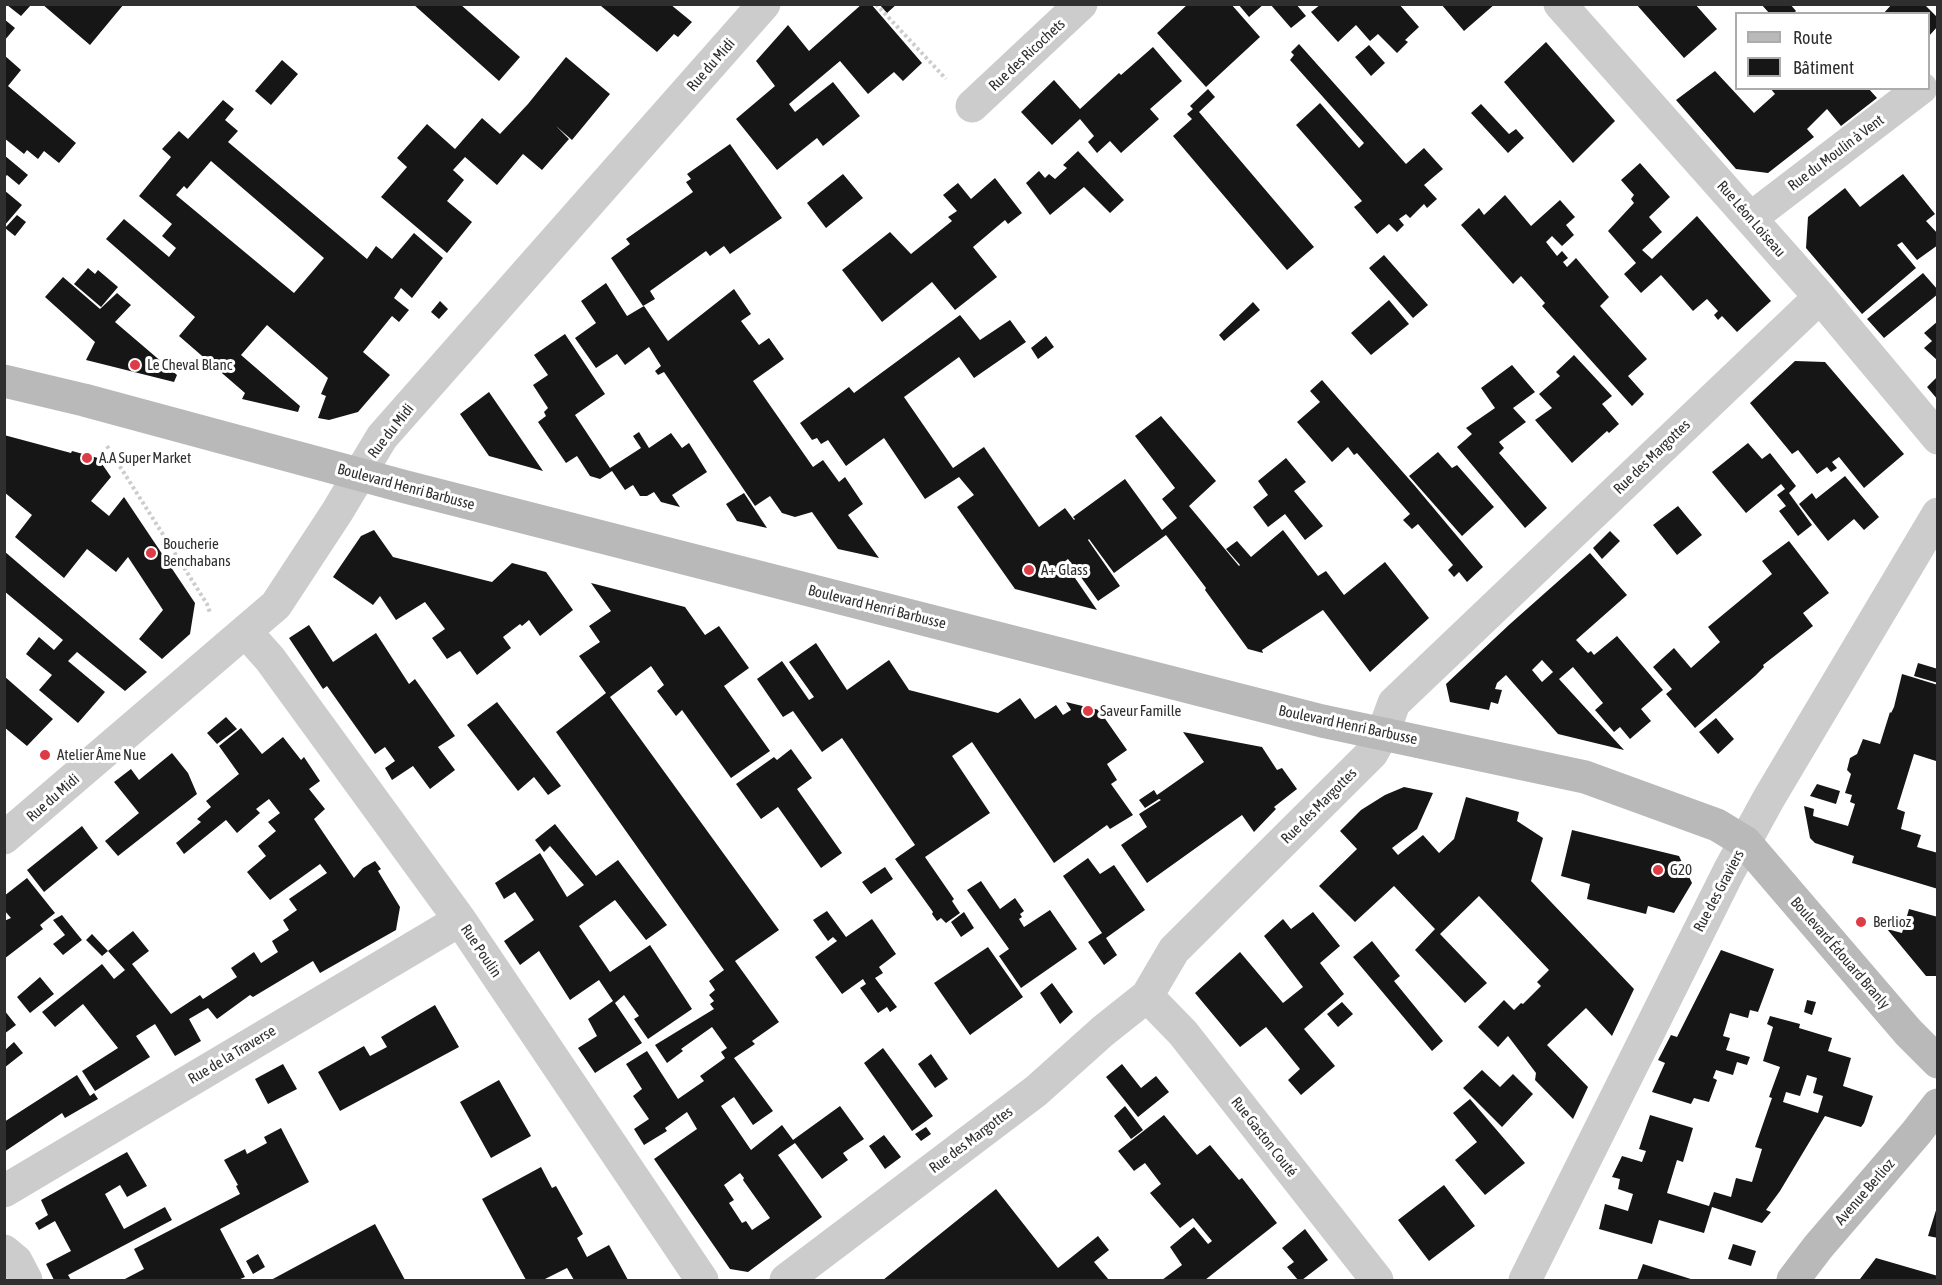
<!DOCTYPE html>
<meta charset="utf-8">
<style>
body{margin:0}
#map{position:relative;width:1942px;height:1285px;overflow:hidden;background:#fff;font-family:"Asap Condensed",sans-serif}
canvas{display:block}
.frame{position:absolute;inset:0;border:6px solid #2f2f2f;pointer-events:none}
.legend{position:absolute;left:1735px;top:12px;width:195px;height:78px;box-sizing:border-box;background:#fff;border:2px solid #acacac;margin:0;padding:8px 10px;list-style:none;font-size:18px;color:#2f2f2f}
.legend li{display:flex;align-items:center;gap:12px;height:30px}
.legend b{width:30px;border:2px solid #acacac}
</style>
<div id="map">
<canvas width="1942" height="1285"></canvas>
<div class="frame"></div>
<ul class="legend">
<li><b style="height:8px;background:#b9b9b9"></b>Route</li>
<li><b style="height:16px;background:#161616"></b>Bâtiment</li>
</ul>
</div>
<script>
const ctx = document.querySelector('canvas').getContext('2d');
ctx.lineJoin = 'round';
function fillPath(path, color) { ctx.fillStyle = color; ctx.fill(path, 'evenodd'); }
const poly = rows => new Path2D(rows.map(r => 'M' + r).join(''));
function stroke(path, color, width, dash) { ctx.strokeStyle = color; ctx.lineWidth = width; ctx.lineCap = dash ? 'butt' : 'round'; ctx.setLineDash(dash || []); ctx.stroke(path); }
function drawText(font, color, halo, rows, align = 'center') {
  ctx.font = font + ' "Asap Condensed",sans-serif'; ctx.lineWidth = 6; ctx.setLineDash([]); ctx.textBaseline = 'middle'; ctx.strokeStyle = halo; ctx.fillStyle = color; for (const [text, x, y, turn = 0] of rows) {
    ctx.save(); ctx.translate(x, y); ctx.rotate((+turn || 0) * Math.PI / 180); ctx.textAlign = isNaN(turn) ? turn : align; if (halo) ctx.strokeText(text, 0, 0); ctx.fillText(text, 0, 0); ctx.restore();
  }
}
fillPath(poly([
 [42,4,124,4,90,45],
 [413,4,460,4,520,57,499,81],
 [603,4,670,4,692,22,678,37,674,34,657,52,601,6],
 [862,4,871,4,922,63,903,81,894,72,868,94,840,61,789,104,795,112,833,82,860,116,823,146,817,138,777,170,736,119,775,86,756,61,788,25,809,51],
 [879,4,897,4,887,13],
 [1188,4,1231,4,1260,37,1206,87,1157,33],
 [1238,4,1264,4,1249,17],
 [1270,4,1296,4,1306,16,1291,28],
 [1321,4,1399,4,1419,27,1405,40,1408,42,1397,53,1378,34,1370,41,1356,25,1338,42,1311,12],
 [1441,4,1495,4,1464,31],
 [1636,4,1695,4,1717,29,1684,58],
 [1761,4,1790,4,1796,11,1793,14,1770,14],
 [1892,4,1924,4,1938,18,1938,26,1929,36,1929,14,1883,14],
 [7,5,31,5,21,16],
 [4,19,15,28,4,41],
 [1546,42,1615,121,1573,163,1504,82],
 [1299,44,1406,164,1424,148,1443,169,1424,185,1437,199,1427,208,1424,204,1410,218,1406,214,1399,219,1404,225,1397,232,1389,224,1377,234,1354,207,1362,201,1296,125,1320,103,1359,148,1364,143,1290,60,1294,55,1291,52],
 [1369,45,1385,63,1371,76,1355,57],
 [1153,47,1182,81,1150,109,1159,119,1121,153,1110,141,1097,153,1088,142,1094,136,1080,119,1052,145,1021,112,1054,80,1080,109,1119,73,1121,75],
 [4,55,21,70,8,86,76,143,59,163,44,151,38,159,27,150,24,154,4,138],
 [566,57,610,94,572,140,556,126,569,139,542,170,523,154,497,185,465,157,453,170,464,180,447,201,472,222,447,253,381,197,407,167,397,158,427,124,455,149,482,118,500,134,528,104],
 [282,60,298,74,271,105,255,91],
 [1715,71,1754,113,1775,94,1770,88,1868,88,1877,98,1841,126,1827,109,1807,129,1814,137,1768,173,1736,169,1676,100],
 [1208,89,1215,97,1199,112,1314,247,1287,270,1173,136,1192,119,1187,114,1193,109,1190,106],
 [223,100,234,109,225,120,238,131,228,142,367,259,376,246,392,259,414,233,443,258,412,298,401,288,394,298,409,310,399,322,392,316,363,352,390,375,358,412,329,420,318,418,326,396,321,394,328,378,267,325,241,355,300,406,298,412,242,399,245,393,179,336,195,317,106,239,124,219,169,257,176,248,162,236,172,224,139,196,171,157,162,149,179,131,188,139],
 [211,161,324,258,294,293,176,195,184,186,187,189],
 [1481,104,1509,134,1516,129,1524,138,1508,153,1471,113],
 [730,144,782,218,730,254,724,246,710,256,706,251,650,291,655,299,643,306,611,258,630,244,626,239,693,192,686,182,691,179,687,174],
 [1078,151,1124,200,1110,213,1084,187,1050,215,1026,183,1039,171,1045,178,1049,174,1055,179,1067,168,1063,165],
 [4,155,28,175,19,185,7,175,4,178],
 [1640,163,1670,197,1649,217,1662,232,1642,250,1652,259,1697,216,1771,301,1737,332,1722,316,1718,320,1714,315,1718,311,1707,299,1693,311,1661,275,1641,293,1624,274,1636,263,1608,231,1634,203,1631,199,1634,195,1621,180],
 [843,174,863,198,826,228,807,203],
 [1903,174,1935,214,1926,221,1938,234,1938,245,1917,260,1902,242,1897,245,1916,268,1862,314,1806,248,1808,217,1845,188,1860,207],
 [995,178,1022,213,1008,224,1005,220,973,247,997,277,955,310,932,282,882,322,842,270,890,232,911,254,952,221,948,217,957,211,943,195,958,183,971,199],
 [4,190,22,205,4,226],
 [1505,195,1531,226,1560,200,1575,217,1566,225,1574,235,1562,246,1552,236,1546,242,1557,256,1562,251,1568,258,1563,262,1567,267,1576,258,1609,297,1600,306,1647,359,1628,376,1644,394,1632,406,1542,306,1545,303,1521,276,1513,284,1461,225,1479,208,1484,215],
 [17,215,26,222,15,236,5,228],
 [1384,255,1428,305,1413,318,1369,268],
 [88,268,95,274,98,270,118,287,101,307,74,284],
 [1923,273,1938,290,1938,294,1884,338,1867,319],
 [63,277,100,309,117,293,131,305,115,322,177,375,174,382,86,360,95,342,45,297],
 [606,283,627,316,644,306,668,341,734,289,751,314,741,321,759,345,769,338,784,359,753,381,813,467,823,460,839,482,845,477,863,504,848,515,879,558,838,549,812,512,795,517,782,513,770,496,755,506,664,372,658,375,655,371,661,366,649,347,625,365,617,354,596,368,575,338,596,323,581,301],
 [1389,300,1409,324,1371,355,1351,333],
 [440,301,448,309,439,319,431,312],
 [1253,302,1260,310,1224,341,1219,335],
 [960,315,980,340,1010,320,1026,342,974,378,959,357,904,397,953,468,984,447,1039,527,1065,508,1074,520,1075,519,1073,517,1125,479,1162,530,1177,518,1162,499,1175,488,1135,436,1161,416,1216,481,1189,506,1239,566,1240,565,1226,549,1237,541,1251,557,1283,530,1318,576,1326,571,1344,595,1385,562,1429,618,1370,672,1323,610,1262,650,1263,653,1248,649,1205,590,1206,588,1166,535,1114,573,1089,539,1088,540,1120,586,1098,601,1068,559,1064,562,1097,610,1015,589,957,507,974,495,959,477,925,499,884,438,846,466,828,440,821,444,817,438,812,440,800,423,849,387,854,393],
 [1938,321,1938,361,1924,348,1932,341,1924,333],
 [565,334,605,394,575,415,610,468,641,448,633,436,639,432,649,448,671,433,682,448,689,443,707,472,672,495,680,507,661,502,654,492,647,496,640,496,633,485,625,490,612,471,600,479,590,476,577,456,566,463,538,422,546,416,544,412,548,408,533,385,548,375,534,355],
 [1046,336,1054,347,1038,359,1031,348],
 [1574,355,1612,396,1602,404,1619,424,1609,433,1607,431,1572,463,1535,420,1552,408,1539,394,1560,376,1556,372],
 [1795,361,1825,362,1904,454,1864,488,1839,457,1832,462,1837,468,1831,472,1827,467,1817,474,1798,450,1792,454,1750,403],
 [1512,365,1535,392,1513,408,1526,422,1499,442,1504,448,1499,453,1547,508,1525,528,1457,447,1472,434,1466,428,1495,408,1481,388],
 [1938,376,1938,400,1927,387],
 [1322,380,1415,486,1483,567,1467,582,1459,572,1454,577,1448,570,1453,565,1418,524,1412,529,1403,520,1410,514,1357,453,1354,455,1348,447,1332,462,1297,422,1320,402,1310,391],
 [489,392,543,471,489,456,460,414],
 [4,435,71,453,72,451,98,458,111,477,91,501,109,516,124,497,195,603,190,634,162,659,139,639,163,610,128,557,116,572,87,549,64,578,15,537,32,515,4,492],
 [1748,443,1762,459,1770,453,1796,486,1789,493,1812,525,1798,536,1779,511,1786,506,1777,495,1785,489,1781,484,1746,513,1712,472],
 [1438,452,1452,468,1457,465,1494,507,1462,536,1409,476],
 [1286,458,1306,482,1294,491,1323,526,1305,540,1285,514,1268,527,1253,507,1268,495,1258,481],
 [1845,476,1879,517,1864,530,1854,519,1828,541,1799,504,1812,493,1816,499],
 [744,493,767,528,737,521,726,504],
 [1678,506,1702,535,1677,555,1653,525],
 [374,530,393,557,492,582,512,563,546,572,573,610,540,636,529,620,522,626,520,624,503,637,511,648,477,675,460,651,447,659,432,638,445,629,425,602,396,620,380,596,373,605,333,577,361,536],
 [1610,531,1620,541,1602,559,1593,548],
 [1789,541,1829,593,1803,613,1813,626,1763,665,1764,667,1755,676,1695,728,1666,694,1672,689,1653,667,1674,648,1691,668,1720,642,1708,627,1772,574,1762,561],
 [4,551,39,581,147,672,125,691,77,652,68,661,105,692,78,723,39,690,52,675,26,654,39,637,54,650,63,640,4,591],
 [1590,553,1627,595,1576,640,1588,653,1591,651,1594,655,1617,636,1663,690,1641,709,1651,721,1630,739,1620,727,1614,732,1595,710,1603,703,1573,667,1559,679,1624,750,1558,734,1506,675,1497,683,1495,689,1502,690,1498,704,1491,702,1489,710,1450,702,1446,684,1510,624],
 [1542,660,1553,672,1542,682,1532,670],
 [591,583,685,607,705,635,719,626,749,668,724,686,770,751,731,778,682,710,676,716,657,691,664,685,651,666,610,697,779,930,735,961,779,1022,752,1041,755,1044,734,1058,773,1111,753,1125,734,1097,721,1106,751,1150,782,1125,793,1140,840,1106,864,1139,843,1153,848,1160,822,1179,795,1143,778,1155,822,1217,748,1272,730,1269,654,1159,697,1129,687,1112,665,1128,667,1131,644,1145,634,1129,649,1119,633,1096,642,1089,626,1064,647,1051,678,1099,704,1081,700,1076,725,1058,721,1052,727,1048,712,1027,681,1049,683,1051,667,1063,655,1045,714,1009,710,1004,714,1001,709,995,715,990,709,981,724,970,556,732,606,693,579,656,600,642,589,626,611,611],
 [740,1173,744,1178,743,1180,770,1218,752,1230,746,1221,742,1223,729,1203,734,1200,724,1185],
 [309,625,333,662,376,633,409,684,415,679,455,736,438,747,455,770,430,789,413,766,392,780,385,768,395,761,385,747,375,754,327,686,323,689,289,638],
 [816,643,847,690,889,660,909,690,998,713,1020,698,1035,719,1056,705,1063,715,1071,710,1066,702,1099,710,1127,750,1107,764,1117,780,1111,784,1133,815,1110,829,1107,825,1054,863,972,742,952,756,990,813,925,857,954,899,952,901,960,913,946,923,941,918,937,921,932,914,933,912,895,859,915,845,842,738,822,752,793,711,783,717,757,679,782,661,809,700,814,697,789,662],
 [1918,663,1938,669,1938,683,1914,676],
 [1902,674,1938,685,1936,761,1914,754,1897,809,1905,812,1901,829,1921,835,1917,847,1938,853,1938,889,1852,863,1854,856,1815,843,1810,838,1804,806,1814,809,1813,816,1848,826,1855,804,1850,802,1852,795,1845,793,1851,774,1847,770,1850,758,1857,754,1863,739,1880,744,1890,712,1891,713,1894,707],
 [4,676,53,719,27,746,4,727],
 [497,702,561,786,548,795,534,777,518,791,467,725],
 [226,717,237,729,217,744,207,733],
 [1716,718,1734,739,1718,754,1699,732],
 [241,728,262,754,283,737,301,760,304,757,320,781,309,789,325,809,314,819,354,878,363,868,375,861,381,869,378,871,400,907,396,930,320,973,313,961,253,997,250,995,217,1019,208,1008,189,1019,201,1041,175,1056,155,1024,136,1036,150,1057,95,1091,82,1071,118,1048,83,1004,55,1027,42,1012,102,964,114,979,125,970,108,951,102,956,86,940,92,934,108,951,133,931,149,951,132,964,171,1014,200,995,203,999,237,977,231,968,254,952,261,963,278,952,272,941,289,930,283,920,297,910,289,899,327,873,320,864,270,900,247,872,266,856,258,846,276,831,268,822,280,813,269,799,256,809,260,813,237,833,226,820,184,854,176,843,201,822,197,819,211,807,206,801,239,774,219,746],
 [1183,732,1262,747,1277,770,1282,768,1297,789,1274,807,1276,809,1254,832,1242,815,1147,883,1121,845,1147,827,1139,814,1161,800,1159,799,1145,808,1139,800,1154,790,1157,795,1204,762],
 [791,749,812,778,797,789,842,853,821,868,778,807,761,819,736,784,774,757,777,760],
 [172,753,188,773,197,794,118,856,105,841,139,813,114,782,131,769,139,780],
 [1817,784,1840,791,1836,804,1810,796],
 [1404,787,1433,793,1417,829,1392,848,1398,855,1423,835,1439,853,1454,839,1466,797,1519,812,1517,821,1543,838,1531,881,1634,989,1612,1036,1586,1008,1547,1045,1588,1087,1573,1119,1535,1080,1536,1073,1508,1036,1498,1047,1478,1027,1504,1000,1514,1010,1521,1003,1523,1004,1541,986,1537,982,1549,970,1479,896,1440,934,1487,983,1465,1003,1415,950,1435,929,1394,886,1355,922,1319,886,1357,849,1340,831,1361,810,1385,795],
 [555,824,596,876,618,860,667,925,646,940,615,900,579,926,610,972,650,945,692,1009,648,1039,634,1019,639,1016,624,995,615,1003,642,1043,595,1073,578,1048,597,1036,588,1019,613,1001,599,980,570,1000,539,951,520,965,504,941,534,920,515,892,504,899,495,883,540,853,567,897,584,885,550,846,544,852,535,840],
 [82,826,98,848,44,892,27,870],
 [1572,830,1679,856,1692,883,1674,913,1648,906,1646,914,1587,899,1590,884,1561,876],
 [1088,858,1100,874,1114,865,1145,910,1106,938,1117,955,1104,965,1088,942,1102,933,1063,876],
 [885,867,893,879,871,894,862,882],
 [27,878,55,913,40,925,43,929,4,959,4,921,11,918,4,910,4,896],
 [981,881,1000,909,1015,898,1024,911,1020,914,1022,917,1019,919,1024,927,1050,910,1077,949,1021,988,999,956,1009,949,967,890],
 [1909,909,1938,917,1938,976,1926,976,1887,929,1902,933],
 [827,911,846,937,872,919,896,954,879,967,883,973,875,978,897,1007,890,1012,887,1007,878,1013,860,988,866,984,863,979,842,994,815,957,837,941,833,937,828,941,813,920],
 [964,912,974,928,961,937,951,922],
 [1313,912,1340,946,1320,963,1344,994,1304,1029,1335,1066,1301,1095,1288,1080,1300,1069,1266,1027,1240,1047,1195,993,1240,952,1283,1003,1303,987,1264,936,1283,919,1291,929],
 [62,915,82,940,63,955,53,944,65,935,53,920],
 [1372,941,1400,976,1394,981,1443,1041,1432,1051,1353,957],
 [988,947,1023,997,970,1035,934,983],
 [1721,950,1774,969,1758,1012,1750,1010,1748,1018,1730,1013,1723,1036,1730,1038,1726,1050,1750,1057,1747,1065,1737,1062,1733,1075,1716,1070,1713,1078,1717,1080,1709,1102,1694,1098,1691,1104,1652,1092,1665,1063,1658,1060,1671,1035,1677,1037],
 [40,977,54,994,30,1013,17,997],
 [1052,983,1073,1012,1060,1024,1040,993],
 [1807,1000,1816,1002,1812,1015,1804,1012],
 [1342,1002,1353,1014,1338,1027,1327,1014],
 [435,1005,459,1047,340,1111,318,1072,364,1046,370,1056,387,1047,381,1037],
 [4,1010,16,1025,4,1034],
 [1770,1016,1800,1024,1799,1028,1832,1038,1828,1051,1851,1058,1843,1086,1873,1096,1864,1123,1861,1127,1825,1116,1780,1191,1766,1210,1771,1212,1762,1223,1712,1207,1704,1233,1659,1220,1652,1244,1599,1229,1605,1204,1628,1211,1633,1194,1618,1189,1620,1179,1612,1177,1622,1156,1642,1162,1646,1151,1639,1149,1650,1115,1693,1128,1683,1162,1677,1160,1667,1193,1709,1206,1714,1192,1731,1197,1736,1178,1752,1182,1762,1149,1755,1147,1772,1098,1769,1097,1780,1067,1763,1061,1773,1027,1767,1024],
 [1807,1075,1817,1078,1813,1093,1823,1096,1818,1113,1783,1102,1786,1092,1800,1096],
 [14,1042,23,1053,4,1068,4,1051],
 [883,1048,933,1116,912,1131,864,1063],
 [931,1054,948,1079,935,1088,918,1064],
 [283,1064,297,1089,268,1104,255,1079],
 [1122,1064,1141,1088,1156,1076,1169,1092,1138,1117,1106,1077],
 [1482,1070,1500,1087,1513,1074,1533,1094,1502,1127,1463,1088],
 [77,1075,90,1096,94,1093,98,1099,65,1118,62,1113,4,1152,4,1122],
 [499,1080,531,1136,491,1158,460,1102],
 [1470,1099,1525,1163,1485,1195,1455,1160,1477,1142,1453,1113],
 [1125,1106,1143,1130,1131,1139,1114,1116],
 [1164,1115,1197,1155,1210,1145,1239,1180,1242,1178,1277,1223,1205,1280,1162,1280,1182,1265,1170,1247,1194,1227,1208,1244,1212,1241,1193,1218,1180,1228,1150,1193,1161,1184,1145,1163,1134,1171,1118,1151],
 [926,1127,931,1134,921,1141,915,1134],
 [281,1128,309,1182,220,1229,245,1277,238,1280,123,1280,144,1269,134,1249,240,1194,236,1186,238,1185,224,1160,245,1149,247,1154,267,1143,264,1137],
 [884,1135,901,1157,885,1169,869,1146],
 [127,1152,147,1186,127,1197,120,1185,105,1194,124,1229,165,1207,172,1220,68,1275,71,1280,54,1280,46,1264,71,1251,55,1221,39,1230,35,1223,48,1215,41,1200],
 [541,1167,552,1188,556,1186,583,1234,577,1238,587,1257,609,1245,628,1280,574,1280,567,1268,543,1280,526,1280,482,1199],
 [1444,1185,1475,1226,1429,1261,1398,1220],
 [996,1189,1058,1268,1098,1236,1109,1250,1094,1262,1109,1280,883,1280],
 [1937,1207,1938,1207,1938,1238,1928,1236],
 [375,1224,405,1280,271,1280],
 [1305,1229,1328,1260,1302,1280,1298,1280,1287,1267,1294,1262,1282,1248],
 [1733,1244,1756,1251,1751,1266,1728,1259],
 [258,1254,265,1267,253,1274,246,1261],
 [1876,1258,1938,1276,1938,1280,1860,1279],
 [1643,1264,1694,1280,1637,1280]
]), '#161616');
stroke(poly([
 [876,4,946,79],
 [107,446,207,604,210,613]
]), '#ccc', 4, [3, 3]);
stroke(poly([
 [1560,4,1820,297,1938,438],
 [972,106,1081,4],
 [1751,218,1921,88],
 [246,632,270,659,460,920,702,1280],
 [4,838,276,605,337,512,382,437,764,4],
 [1147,996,1183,1033,1377,1280],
 [4,1191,460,920],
 [4,1251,16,1261,26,1280],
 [786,1280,1036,1091,1103,1031,1147,996,1174,950,1372,753,1383,733,1394,703,1820,297],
 [1525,1280,1729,871,1769,798,1938,514]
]), '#ccc', 33);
stroke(poly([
 [4,381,84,400,406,487,1322,721,1585,777,1717,825,1745,842,1908,1032,1938,1062],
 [1793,1280,1818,1247,1916,1133,1938,1105]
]), '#b9b9b9', 33);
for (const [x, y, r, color] of [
 [135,365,6,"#dd3b46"],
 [87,458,6,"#dd3b46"],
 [151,553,6,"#dd3b46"],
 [1029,570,6,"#dd3b46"],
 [1088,711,6,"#dd3b46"],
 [45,755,6,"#dd3b46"],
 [1658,870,6,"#dd3b46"],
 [1861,922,6,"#dd3b46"]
]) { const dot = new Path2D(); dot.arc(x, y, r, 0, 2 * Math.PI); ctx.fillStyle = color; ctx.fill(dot); stroke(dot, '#fff', 2); }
drawText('15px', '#2f2f2f', '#fff', [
 ["Rue des Ricochets",1027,55,-43],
 ["Rue du Midi",711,65,-49],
 ["Rue du Moulin à Vent",1836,153,-37],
 ["Rue Léon Loiseau",1751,219,49],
 ["Rue du Midi",391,431,-52],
 ["Rue des Margottes",1652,457,-44],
 ["Boulevard Henri Barbusse",406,487,15],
 ["Boulevard Henri Barbusse",877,607,14],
 ["Boulevard Henri Barbusse",1348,725,12],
 ["Rue du Midi",53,798,-41],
 ["Rue des Margottes",1319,806,-45],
 ["Rue des Graviers",1719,891,-62],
 ["Rue Poulin",481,951,56],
 ["Boulevard Édouard Branly",1840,953,49],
 ["Rue de la Traverse",232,1055,-31],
 ["Rue Gaston Couté",1264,1137,52],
 ["Rue des Margottes",971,1140,-37],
 ["Avenue Berlioz",1865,1192,-49]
]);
drawText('15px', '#2f2f2f', '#fff', [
 ["Le Cheval Blanc",147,365],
 ["A.A Super Market",99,458],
 ["Boucherie",163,544],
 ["Benchabans",163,561],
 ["A+ Glass",1041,570],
 ["Saveur Famille",1100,711],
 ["Atelier Âme Nue",57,755],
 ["G20",1670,870],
 ["Berlioz",1873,922]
], 'left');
</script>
